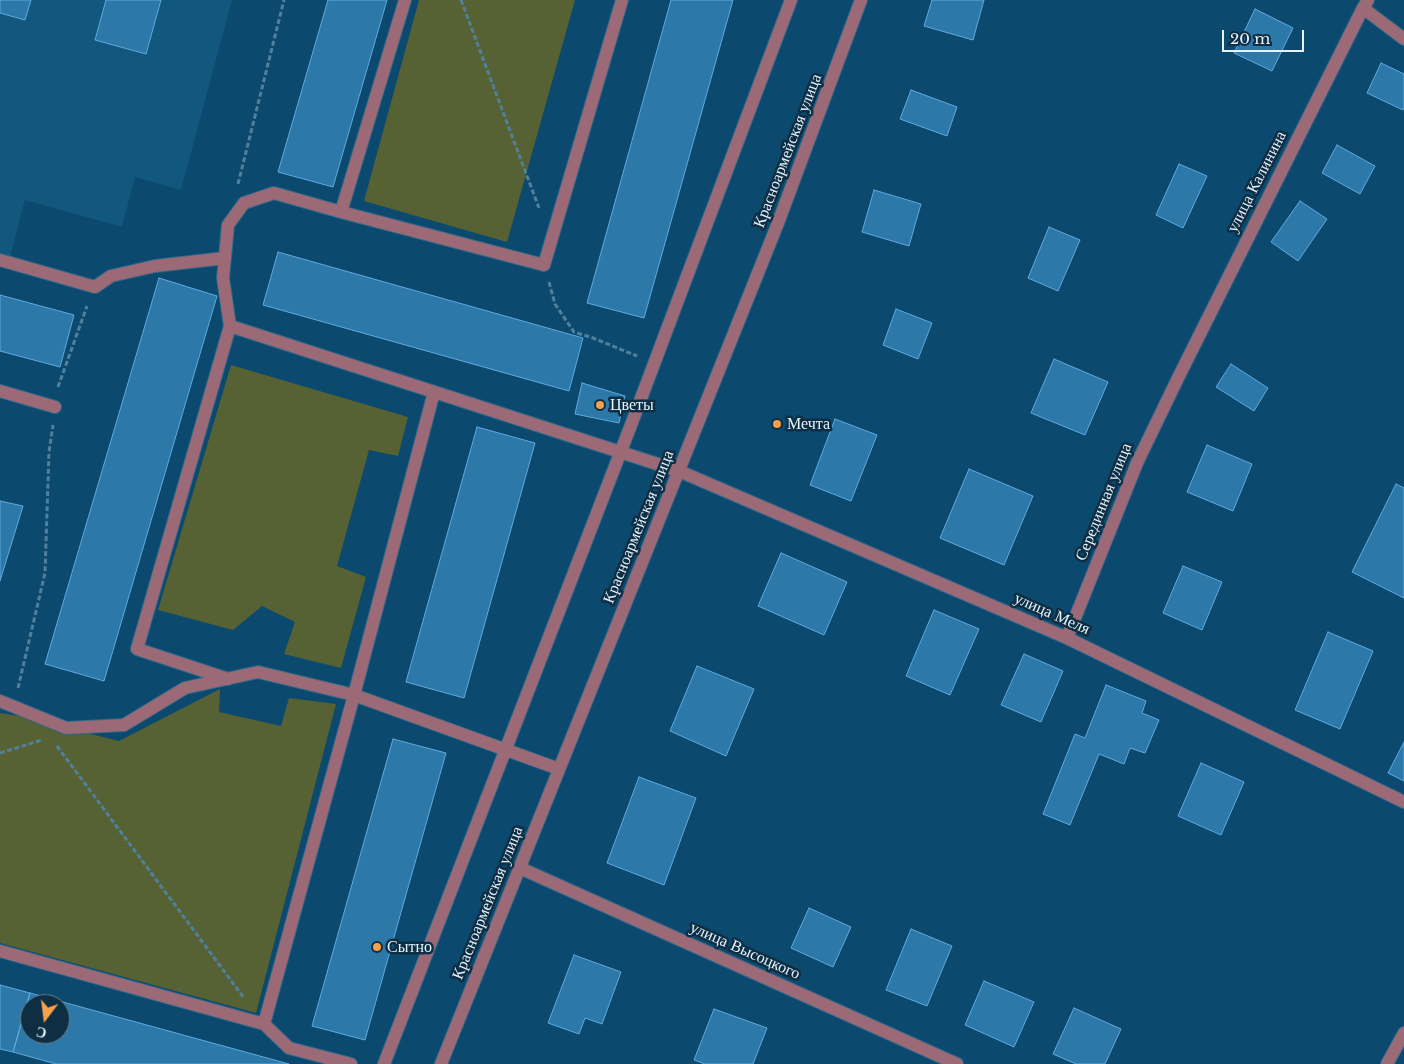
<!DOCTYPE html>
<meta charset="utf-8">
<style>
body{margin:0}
#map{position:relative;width:1404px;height:1064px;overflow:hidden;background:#0b496e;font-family:"Libre Baskerville",serif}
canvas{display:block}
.north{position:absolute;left:20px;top:994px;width:50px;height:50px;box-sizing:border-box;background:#0e2e43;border:1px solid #647d8e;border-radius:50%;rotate:195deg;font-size:14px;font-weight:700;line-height:20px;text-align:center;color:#e5f3ff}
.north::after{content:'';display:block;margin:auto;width:18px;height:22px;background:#f8a04c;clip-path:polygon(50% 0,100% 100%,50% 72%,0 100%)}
.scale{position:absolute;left:1222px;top:30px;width:82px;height:22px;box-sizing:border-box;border:2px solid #e5f3ff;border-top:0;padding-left:6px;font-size:15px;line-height:18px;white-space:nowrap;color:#e5f3ff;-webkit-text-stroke:4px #0e2e43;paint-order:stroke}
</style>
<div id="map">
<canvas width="1404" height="1064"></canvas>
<div class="north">С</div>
<div class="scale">20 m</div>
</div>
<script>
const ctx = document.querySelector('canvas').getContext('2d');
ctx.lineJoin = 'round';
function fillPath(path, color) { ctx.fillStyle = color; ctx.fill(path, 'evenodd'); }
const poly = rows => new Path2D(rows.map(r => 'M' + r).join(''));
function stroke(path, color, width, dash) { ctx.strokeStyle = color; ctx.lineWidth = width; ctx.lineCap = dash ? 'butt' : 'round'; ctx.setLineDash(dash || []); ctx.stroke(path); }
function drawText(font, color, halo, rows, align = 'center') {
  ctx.font = font + ' "Libre Baskerville",serif'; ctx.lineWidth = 5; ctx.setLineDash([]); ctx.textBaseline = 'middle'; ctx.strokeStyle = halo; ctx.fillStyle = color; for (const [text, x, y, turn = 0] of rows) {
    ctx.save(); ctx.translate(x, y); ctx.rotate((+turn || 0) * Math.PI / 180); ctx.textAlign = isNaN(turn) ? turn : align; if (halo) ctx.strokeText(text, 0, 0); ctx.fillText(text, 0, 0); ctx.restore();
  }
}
fillPath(poly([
 [0,0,232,0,181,190,135,177,122,227,25,200,8,265,0,263]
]), '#11577e');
fillPath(poly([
 [419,0,575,0,507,242,364,201],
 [231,365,408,417,398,456,369,450,337,566,366,577,341,668,284,654,295,622,262,606,233,630,158,610],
 [220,689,219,712,281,726,289,698,336,704,256,1013,0,943,0,713,19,716,119,741]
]), '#566234');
const building = poly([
 [0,0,31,0,25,20,0,13,0,0],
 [106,0,161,0,146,54,95,40,106,0],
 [328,0,387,0,333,187,278,172,328,0],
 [671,0,733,0,644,318,587,303,671,0],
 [932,0,984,0,973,40,924,26,932,0],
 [1255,9,1293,28,1272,71,1234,53,1255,9],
 [1381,63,1404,74,1404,108,1403,110,1367,93,1381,63],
 [911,90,957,107,947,136,900,119,911,90],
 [1337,145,1375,166,1360,194,1322,173,1337,145],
 [1179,164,1207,176,1183,228,1156,215,1179,164],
 [874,190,921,204,909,246,862,232,874,190],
 [1300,201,1327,219,1298,261,1271,242,1300,201],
 [1049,227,1080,240,1058,291,1028,278,1049,227],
 [278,252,583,338,569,391,263,305,278,252],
 [159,278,217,296,104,681,45,664,159,278],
 [0,295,74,315,60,367,0,351,0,295],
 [896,309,932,323,918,359,883,345,896,309],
 [1054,359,1108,382,1085,435,1031,413,1054,359],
 [1231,364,1268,388,1254,411,1216,387,1231,364],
 [582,383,625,396,619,423,575,414,582,383],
 [835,419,877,435,851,501,810,485,835,419],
 [477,427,535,443,464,698,406,682,477,427],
 [1207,445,1252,464,1233,511,1187,492,1207,445],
 [969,469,1033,496,1004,565,940,538,969,469],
 [1396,484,1404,488,1404,598,1352,572,1396,484],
 [0,501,23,506,0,581,0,501],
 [781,553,847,582,824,635,758,606,781,553],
 [1183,566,1222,582,1202,630,1163,613,1183,566],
 [934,610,979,629,950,695,906,676,934,610],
 [1328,632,1373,651,1340,729,1295,710,1328,632],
 [1024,654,1063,671,1041,722,1001,705,1024,654],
 [697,666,754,689,726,756,670,731,697,666],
 [1106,685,1146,701,1142,713,1159,720,1145,753,1130,748,1124,764,1099,754,1070,825,1043,814,1075,734,1085,738,1106,685],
 [393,739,446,753,365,1040,312,1026,393,739],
 [1404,742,1404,781,1388,773,1404,742],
 [1201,763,1244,782,1221,835,1178,816,1201,763],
 [639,777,696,798,664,885,607,863,639,777],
 [809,908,851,927,833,967,791,948,809,908],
 [911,929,952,946,927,1006,886,990,911,929],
 [574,955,621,972,602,1024,585,1018,579,1034,548,1023,574,955],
 [984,981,1034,1002,1014,1047,965,1025,984,981],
 [0,985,30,993,13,1052,0,1049,0,985],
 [30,993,289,1064,56,1064,13,1052,30,993],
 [30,1004,60,1004,60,1034,30,1034,30,1004],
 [1074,1008,1121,1029,1105,1064,1076,1064,1053,1054,1074,1008],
 [714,1009,767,1028,753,1064,705,1064,694,1060,714,1009]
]);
fillPath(building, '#2c78a9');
stroke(building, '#61aadf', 1);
const minor = poly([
 [405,0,341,212,544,265,622,0],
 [1363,8,1404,39],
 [0,260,95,287,111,276,155,266,225,258],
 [230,326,679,471,1067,638,1404,802],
 [0,391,55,407],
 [1067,638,1137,463,1177,380,1363,8,1368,0],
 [228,679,137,649,230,326,223,278,228,225,244,203,274,193,341,212],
 [0,701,66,728,124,725,185,688,258,672,354,695,559,769],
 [520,868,957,1064],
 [0,951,264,1024],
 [351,1064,289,1048,264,1024,354,695,434,392],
 [384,1064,631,425,791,0],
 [441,1064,778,223,861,0],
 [1387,1064,1404,1033]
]);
stroke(minor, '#326888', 14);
stroke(poly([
 [461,0,539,208],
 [238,184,284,0],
 [549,282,555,304,574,332,593,338,637,356],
 [58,387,87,306],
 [18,688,45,573,49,452,53,425],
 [57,746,244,998],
 [0,753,42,740]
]), '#51809d', 3, [5, 2.5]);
stroke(minor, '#9c6977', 12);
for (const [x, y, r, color] of [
 [600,405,5,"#f8a04c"],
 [777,424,5,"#f8a04c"],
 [377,947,5,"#f8a04c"]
]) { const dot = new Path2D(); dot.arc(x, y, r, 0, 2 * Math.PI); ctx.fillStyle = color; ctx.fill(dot); stroke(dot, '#0e2e43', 2); }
drawText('16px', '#e5f3ff', '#0e2e43', [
 ["Красноармейская улица",788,151,-69],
 ["улица Калинина",1257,182,-63],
 ["Серединная улица",1104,502,-68],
 ["Красноармейская улица",639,527,-68],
 ["улица Меля",1052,614,24],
 ["Красноармейская улица",488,903,-68],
 ["улица Высоцкого",745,951,24]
]);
drawText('16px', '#e5f3ff', '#0e2e43', [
 ["Цветы",610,405],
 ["Мечта",787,424],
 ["Сытно",387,947]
], 'left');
</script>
